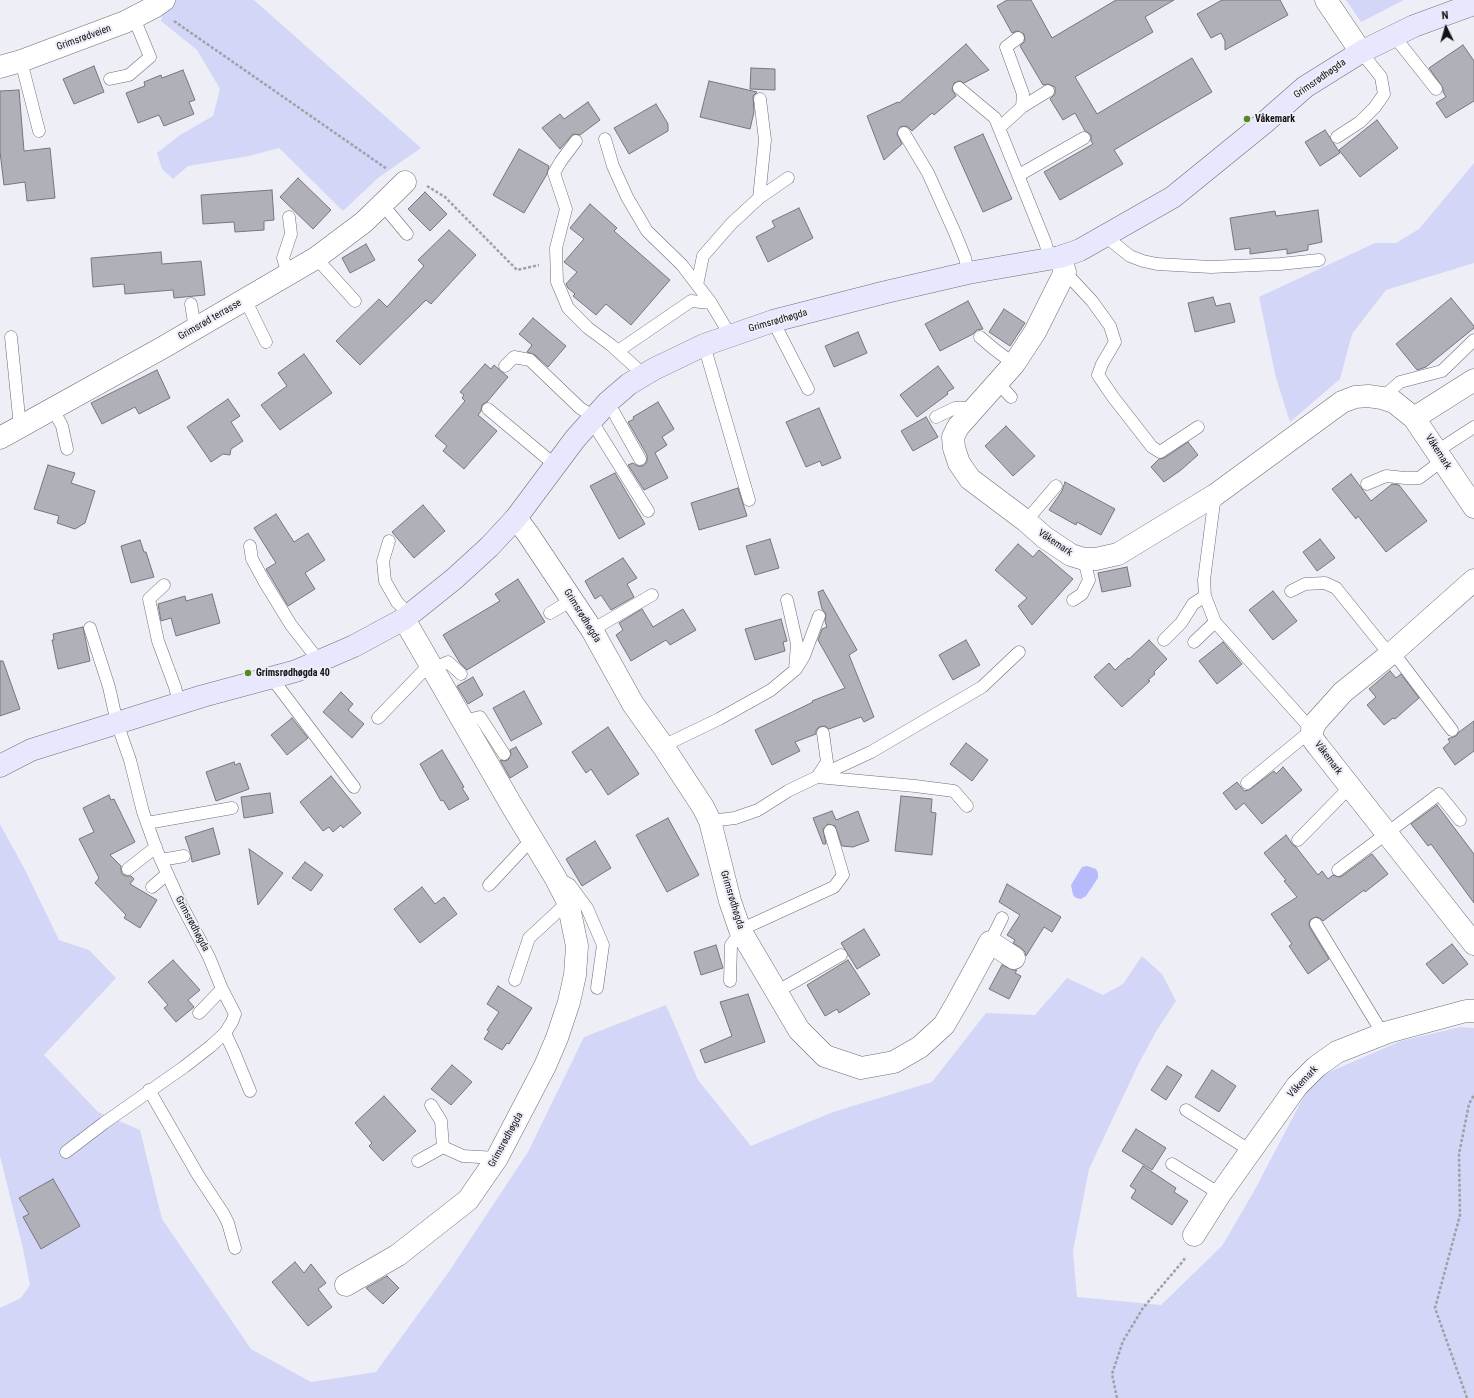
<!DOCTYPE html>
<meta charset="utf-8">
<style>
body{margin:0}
#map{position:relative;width:1474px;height:1398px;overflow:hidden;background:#eeeef7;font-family:"Roboto Condensed",sans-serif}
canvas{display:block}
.north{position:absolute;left:1426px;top:8px;width:40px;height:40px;-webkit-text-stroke:3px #eeeef7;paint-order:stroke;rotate:355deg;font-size:11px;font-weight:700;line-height:16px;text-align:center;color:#131316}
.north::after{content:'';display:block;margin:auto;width:14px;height:18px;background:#131316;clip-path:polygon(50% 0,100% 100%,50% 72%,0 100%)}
</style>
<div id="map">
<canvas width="1474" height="1398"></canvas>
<div class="north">N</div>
</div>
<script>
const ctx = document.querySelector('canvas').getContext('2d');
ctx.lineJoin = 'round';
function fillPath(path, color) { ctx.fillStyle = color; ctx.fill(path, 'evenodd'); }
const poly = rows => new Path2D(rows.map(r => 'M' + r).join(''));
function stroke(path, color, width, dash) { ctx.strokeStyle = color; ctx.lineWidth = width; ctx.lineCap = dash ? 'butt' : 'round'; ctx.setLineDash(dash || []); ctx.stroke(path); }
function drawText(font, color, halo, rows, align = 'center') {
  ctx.font = font + ' "Roboto Condensed",sans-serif'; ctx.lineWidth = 4; ctx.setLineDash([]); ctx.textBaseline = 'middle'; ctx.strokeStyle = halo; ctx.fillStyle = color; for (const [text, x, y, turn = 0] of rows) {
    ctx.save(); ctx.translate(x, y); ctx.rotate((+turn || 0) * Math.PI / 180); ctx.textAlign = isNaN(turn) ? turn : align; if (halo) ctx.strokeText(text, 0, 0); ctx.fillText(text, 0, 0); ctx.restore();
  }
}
fillPath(poly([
 [165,0,254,0,421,148,378,178,343,211,279,148,249,156,188,166,173,179,162,169,157,153,180,135,213,116,220,89,197,50,161,21],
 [1346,0,1404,0,1361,22],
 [1474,163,1474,263,1386,290,1352,334,1340,379,1290,422,1276,378,1259,297,1375,243,1396,243,1419,229],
 [0,824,25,870,59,940,89,950,116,978,44,1055,98,1112,140,1130,162,1219,251,1349,311,1382,376,1372,448,1273,528,1152,584,1037,666,1005,698,1080,751,1146,833,1112,932,1082,986,1013,1035,1015,1067,978,1103,995,1123,984,1142,956,1162,974,1176,1001,1157,1030,1138,1065,1089,1169,1073,1251,1077,1297,1161,1305,1222,1246,1253,1193,1313,1079,1401,1041,1460,1027,1474,1028,1474,1398,0,1398,0,1308,21,1298,30,1285,23,1249,0,1156]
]), '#d4d6f8');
fillPath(poly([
 [1087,866,1096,869,1098,873,1098,878,1086,896,1081,899,1076,898,1073,895,1071,885,1082,867]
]), '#b8bbfb');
const building = poly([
 [1007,0,1031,0,1052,38,1116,0,1174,0,1145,17,1153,32,1075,77,1097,114,1192,58,1212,92,1114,150,1123,164,1060,200,1044,172,1093,144,1091,141,1091,135,1085,131,1075,113,1063,120,1050,99,1055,94,1055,87,1048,84,1043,85,1020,46,1025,41,1024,34,1017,31,1012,33,997,6,1007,0],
 [1222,0,1280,0,1288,15,1225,50,1225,41,1221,33,1211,38,1197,14,1222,0],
 [966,44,989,70,964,83,960,81,954,83,952,90,956,96,934,115,932,113,912,131,907,126,900,127,897,134,902,144,884,160,867,116,898,102,899,103,966,44],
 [1463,45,1474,61,1474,101,1446,118,1436,103,1446,97,1443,92,1443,88,1429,68,1463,45],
 [94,66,104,92,74,104,63,79,94,66],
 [751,68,775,69,775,90,750,89,751,68],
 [183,70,195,100,189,102,194,114,164,126,159,115,138,123,126,93,145,86,144,82,161,75,162,78,183,70],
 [709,81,757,92,753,96,754,112,750,129,700,117,709,81],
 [19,90,24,151,50,148,55,198,27,201,25,182,4,185,0,152,0,91,19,90],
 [588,102,600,120,580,135,573,134,560,149,542,128,560,114,564,119,588,102],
 [656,104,668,124,668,131,629,154,614,128,656,104],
 [1377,120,1398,148,1360,177,1339,150,1377,120],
 [1325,130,1340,153,1320,166,1305,142,1325,130],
 [983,134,1012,199,983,212,954,147,983,134],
 [519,149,549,166,547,174,524,213,493,195,519,149],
 [298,178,331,210,313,229,280,197,298,178],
 [272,190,274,220,264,221,264,230,235,232,234,222,203,224,201,195,272,190],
 [425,192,447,214,430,231,408,209,425,192],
 [590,204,617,228,614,231,670,280,631,325,606,304,596,315,573,296,575,294,568,288,566,284,577,272,564,262,584,239,570,228,590,204],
 [799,208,813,238,768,262,756,237,775,227,772,221,799,208],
 [1318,210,1322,242,1308,245,1308,250,1287,254,1287,249,1250,254,1250,248,1235,250,1230,218,1275,211,1276,216,1318,210],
 [449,230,476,255,431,304,426,300,360,365,336,341,379,299,387,307,424,266,418,260,449,230],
 [366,244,375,260,350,273,342,258,366,244],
 [161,252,162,264,201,261,205,295,174,298,173,290,125,294,124,284,93,287,91,258,161,252],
 [1213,297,1216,306,1230,303,1235,322,1195,332,1188,303,1213,297],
 [1451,298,1474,326,1474,328,1426,367,1417,370,1396,344,1451,298],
 [968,301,983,329,977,330,973,334,940,351,925,324,968,301],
 [1004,309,1025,323,1010,346,989,332,1004,309],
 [533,318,566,346,548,367,535,355,527,352,532,345,519,334,533,318],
 [858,332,867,353,834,367,825,346,858,332],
 [304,354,332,393,280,430,261,405,287,386,278,373,304,354],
 [485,364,491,369,494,365,508,377,487,402,482,405,481,411,478,415,497,431,464,469,443,451,447,446,435,436,465,401,462,398,464,395,460,392,485,364],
 [938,366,954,388,947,392,948,394,917,417,900,395,938,366],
 [157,370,170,398,139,414,135,407,102,424,91,403,157,370],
 [228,399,240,416,231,422,243,441,231,449,230,455,223,454,211,462,187,427,228,399],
 [658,402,674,429,662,437,667,445,655,453,668,478,644,490,628,465,633,463,637,466,643,466,647,462,647,455,628,422,634,419,633,417,658,402],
 [819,408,841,458,822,466,820,461,806,467,786,422,819,408],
 [926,417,938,437,913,451,901,431,926,417],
 [1006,426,1035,456,1013,476,985,446,1006,426],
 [1188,442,1198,455,1181,470,1164,482,1151,467,1159,459,1164,458,1188,442],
 [48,465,75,473,71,483,95,491,85,523,75,529,57,523,59,516,34,509,48,465],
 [615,473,645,524,619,539,590,486,615,473],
 [1351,474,1371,501,1392,484,1399,485,1427,521,1386,552,1358,516,1356,519,1332,489,1351,474],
 [1065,482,1115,509,1101,535,1077,522,1076,525,1049,510,1062,491,1065,482],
 [738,488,747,516,699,530,691,503,738,488],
 [423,505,445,531,414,558,392,532,423,505],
 [276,514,294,542,308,533,325,560,305,573,315,589,288,606,266,569,276,563,254,528,276,514],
 [770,539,779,568,755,575,746,546,770,539],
 [1320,539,1335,558,1317,571,1303,552,1320,539],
 [140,540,144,552,146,552,154,577,131,583,121,546,140,540],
 [1018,544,1033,557,1039,550,1073,579,1032,625,1018,606,1027,598,995,570,1018,544],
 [623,558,637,578,627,584,634,597,611,610,601,595,595,599,585,581,623,558],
 [1127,567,1131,586,1102,592,1098,573,1127,567],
 [518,579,545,622,467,670,460,663,443,635,500,601,495,594,518,579],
 [823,590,857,650,849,655,874,717,864,722,861,717,829,729,825,726,819,727,816,730,816,734,795,742,800,751,772,765,755,730,813,702,812,701,845,688,818,640,822,629,827,627,825,621,826,614,822,609,818,592,823,590],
 [1273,591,1297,621,1273,640,1249,610,1273,591],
 [212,594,220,623,176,636,171,618,161,621,158,604,185,596,186,601,212,594],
 [642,609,653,627,683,609,696,630,670,645,666,640,631,661,616,635,623,630,619,623,642,609],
 [781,619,787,641,783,642,785,651,755,660,745,629,781,619],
 [83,627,90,661,58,669,52,640,54,640,53,634,83,627],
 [966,640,980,665,953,680,939,655,966,640],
 [1149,640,1167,659,1154,672,1155,674,1148,680,1150,681,1122,707,1094,677,1109,663,1115,670,1128,658,1129,659,1149,640],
 [1223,642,1242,664,1217,684,1199,661,1223,642],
 [0,661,3,661,20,709,0,716,0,661],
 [1390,671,1396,678,1401,674,1419,698,1395,719,1393,718,1384,725,1367,705,1376,697,1369,689,1390,671],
 [473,677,483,695,468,704,457,686,473,677],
 [524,691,542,724,511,741,493,708,524,691],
 [341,692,353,704,348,710,364,724,352,738,323,712,341,692],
 [292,718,308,738,287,755,271,735,292,718],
 [1474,721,1474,751,1455,765,1443,748,1450,742,1448,739,1456,736,1459,732,1474,721],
 [608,727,639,774,608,795,591,769,586,773,572,752,608,727],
 [966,743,988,760,972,781,950,764,966,743],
 [516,747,528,767,510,778,500,760,504,761,508,760,511,754,510,750,516,747],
 [442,750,464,787,462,788,469,799,449,810,443,800,441,801,420,764,442,750],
 [234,762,235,765,240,763,249,789,216,801,206,772,234,762],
 [1283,767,1302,790,1262,824,1244,803,1236,810,1223,793,1237,782,1244,791,1249,790,1274,771,1276,774,1283,767],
 [331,776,361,813,343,828,341,825,333,832,329,827,323,831,300,802,331,776],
 [270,793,273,813,244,818,241,797,270,793],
 [109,795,111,800,114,799,135,842,110,855,121,866,121,870,122,874,126,876,131,876,134,879,130,884,157,900,140,928,124,918,126,915,95,883,99,878,79,839,94,832,83,808,109,795],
 [901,796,932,799,931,812,936,813,932,855,895,851,901,796],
 [1437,805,1474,854,1474,903,1431,844,1428,846,1411,824,1437,805],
 [832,811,836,820,858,811,869,841,853,847,842,846,835,826,828,824,823,829,826,844,823,844,813,818,832,811],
 [668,818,699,875,667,892,636,835,668,818],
 [213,828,220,854,192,862,191,854,185,837,213,828],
 [1286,835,1293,845,1296,847,1318,875,1322,871,1328,879,1333,875,1339,877,1342,876,1372,854,1388,874,1365,892,1364,890,1323,921,1320,918,1316,917,1310,920,1309,924,1310,928,1329,959,1308,974,1289,946,1292,944,1271,914,1297,897,1284,881,1286,880,1264,853,1286,835],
 [595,841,611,868,582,886,566,859,595,841],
 [249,849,283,873,258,905,249,849],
 [305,862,323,875,311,891,292,878,305,862],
 [1007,884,1061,917,1052,932,1044,927,1026,956,1025,952,1021,948,1013,943,1015,940,1007,935,1020,915,999,902,1007,884],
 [422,887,435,904,444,897,457,914,420,943,394,909,422,887],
 [864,929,880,955,857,969,841,943,864,929],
 [1452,944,1468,964,1443,984,1426,964,1452,944],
 [716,945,723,968,701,975,694,952,716,945],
 [173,960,200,990,188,1000,194,1007,176,1022,164,1008,168,1005,148,982,173,960],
 [848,960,870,994,839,1013,837,1009,825,1016,807,985,848,960],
 [1002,965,1013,970,1017,970,1015,973,1021,976,1009,999,989,989,1002,965],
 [498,986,532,1008,509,1044,507,1043,502,1050,484,1039,489,1031,487,1030,499,1012,487,1004,498,986],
 [748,994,765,1042,705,1063,700,1050,732,1036,720,1002,748,994],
 [452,1065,472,1082,451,1105,431,1089,452,1065],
 [1167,1066,1182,1075,1166,1100,1151,1090,1167,1066],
 [1212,1070,1236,1086,1219,1112,1195,1097,1212,1070],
 [384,1096,416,1131,383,1161,369,1146,372,1143,355,1123,384,1096],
 [1136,1129,1166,1148,1152,1170,1122,1151,1136,1129],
 [1143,1166,1176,1188,1174,1192,1188,1201,1172,1225,1131,1198,1136,1190,1130,1186,1143,1166],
 [53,1179,80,1226,41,1249,23,1217,29,1214,19,1198,53,1179],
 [295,1262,304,1273,311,1264,326,1283,318,1289,332,1307,308,1326,272,1282,295,1262],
 [387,1276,399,1288,383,1304,366,1288,387,1276]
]);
fillPath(building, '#afb0b8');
stroke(building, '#76767e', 1);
const lane = poly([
 [1394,36,1436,89],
 [21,61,39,131],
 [110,79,129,75,150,57,134,18],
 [959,88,995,118,1045,242,1050,259],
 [1022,107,1048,91],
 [999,128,1022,107,1023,94,1006,47,1018,38],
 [904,133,928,173,955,233,965,258,968,273],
 [1337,137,1360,122,1375,107,1384,94,1381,77,1361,52],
 [605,139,613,166,627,197,647,231,682,265,711,303],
 [576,141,561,161,554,173,566,209,556,248,557,282,568,308,588,328,611,345,644,375],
 [1019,175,1084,138],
 [759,198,788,178],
 [382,204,407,234],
 [1105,236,1130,256,1143,261,1157,264,1211,267,1280,264,1319,260],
 [316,258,355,301],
 [1065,272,1092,301,1110,326,1115,342,1102,364,1098,375,1113,397,1152,447,1160,452,1198,427],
 [288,274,283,258,291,234,289,217],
 [697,285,703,256,731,224,759,198,765,140,760,99],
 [245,299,266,342],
 [191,304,195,329],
 [773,321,808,389],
 [11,337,20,427],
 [980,337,994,349,1014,364],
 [704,345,749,500],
 [618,351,691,301,711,303,730,335],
 [505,366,514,357,530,360,580,408,594,417],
 [997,382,1011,397],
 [1382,398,1400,382,1442,371,1474,340],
 [608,402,640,459],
 [53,409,62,426,67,449],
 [488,409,555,465],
 [936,417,955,408,974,408],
 [591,420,648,511],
 [1437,451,1474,427],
 [1367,484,1386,476,1405,478,1419,478,1443,460],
 [1215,495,1204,580,1205,596,1215,622,1312,730,1247,783],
 [1026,521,1056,486],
 [389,541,383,561,385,581,397,602,409,614],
 [250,546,252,559,264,581,291,625,319,661],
 [164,585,149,599,158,641,175,687,179,704],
 [1291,591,1305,584,1325,583,1336,588,1390,655],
 [1073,600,1082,594,1089,580,1084,559],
 [550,613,572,600],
 [592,630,652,595],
 [1164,640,1181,623,1193,604,1205,596],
 [1194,642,1215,622],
 [1393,652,1452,730],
 [433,669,448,662,461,674],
 [796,669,804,656,819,616],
 [271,677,354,787],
 [378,718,430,664],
 [463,721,480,717,504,754],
 [663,746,719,719,771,690,795,670,797,644,787,600],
 [967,806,954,791,915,786,817,777,871,752,982,687,1019,652],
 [710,821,735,818,758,810,788,791,817,777,827,762,823,733],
 [147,823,232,808],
 [1298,840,1350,787],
 [161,860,184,856],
 [128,869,156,847],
 [1338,870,1439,794,1460,820],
 [563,881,570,885,587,908,603,945,597,988],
 [489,885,532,839],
 [152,887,167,874],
 [1316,924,1383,1034],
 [740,930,834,887,843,875,830,831],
 [990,942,1002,918],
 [515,980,529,938,568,902],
 [730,981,731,945,741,932],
 [776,992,841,955],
 [199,1013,222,989],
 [225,1033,234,1052,250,1091],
 [149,1090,198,1175,223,1213,228,1223,235,1248],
 [431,1105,441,1121,443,1147,463,1156,497,1158],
 [1186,1110,1251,1151],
 [66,1152,104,1123,184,1067,211,1046,225,1033,232,1022,235,1014,222,989,209,957,180,902,157,851,143,812,130,760,117,723,109,687,90,628],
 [418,1161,443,1147],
 [1172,1164,1220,1194]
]);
const street = poly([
 [1326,0,1361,52],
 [0,67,21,61,125,22,154,7,164,0],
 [1060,257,1065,272,1035,332,1014,364,958,427,953,437,954,448,959,463,970,479,1026,521,1044,537,1071,555,1084,559,1096,559,1118,554,1215,495,1342,402,1355,397,1368,396,1382,398,1394,402,1414,418,1474,507],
 [1414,418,1474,380],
 [0,438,162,348,316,258,364,222,405,182],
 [516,518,528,534,592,630,633,704,663,746,703,807,710,821,730,901,740,930,799,1030,825,1056,861,1068,894,1062,920,1047,944,1025,958,1001,990,942,1014,958],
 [1474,580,1393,652,1343,692,1316,722,1312,730,1312,738,1318,746,1474,944],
 [1194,1235,1220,1194,1297,1086,1316,1067,1337,1052,1388,1032,1466,1011,1474,1011],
 [346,1285,398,1255,468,1200,497,1158,545,1066,557,1038,569,1002,575,975,577,946,568,902,555,877,512,806,404,619]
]);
const secondary = poly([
 [0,766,31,750,203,696,296,671,354,646,404,619,454,579,489,547,516,518,575,439,608,402,629,384,654,369,704,345,773,321,886,292,968,273,1060,257,1080,250,1173,197,1264,123,1305,87,1361,52,1414,26,1474,4]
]);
stroke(lane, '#6d6e75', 13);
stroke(street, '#6d6e75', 23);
stroke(secondary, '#6d6e75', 23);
stroke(poly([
 [174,21,387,169],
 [427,186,445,197,517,270,539,265],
 [1117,1398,1112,1374,1123,1341,1143,1308,1184,1260,1185,1256],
 [1467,1398,1435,1308,1460,1215,1459,1154,1469,1104,1474,1095]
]), '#a0a0a7', 2.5, [3, 2]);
stroke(lane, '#fff', 12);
stroke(street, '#fff', 22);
stroke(secondary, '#e7e8fe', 22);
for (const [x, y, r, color] of [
 [1247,119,4,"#55881f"],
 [248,673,4,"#55881f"]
]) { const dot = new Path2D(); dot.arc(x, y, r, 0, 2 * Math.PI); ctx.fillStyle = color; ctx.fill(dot); stroke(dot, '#eeeef7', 1.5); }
drawText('10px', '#131316', '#eeeef7', [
 ["Grimsrødveien",84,38,-20],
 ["Grimsrødhøgda",1320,79,-35],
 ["Grimsrød terrasse",210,320,-30],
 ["Grimsrødhøgda",778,321,-16],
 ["Våkemark",1438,452,57],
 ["Våkemark",1055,543,34],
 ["Grimsrødhøgda",582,616,58],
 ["Våkemark",1328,758,53],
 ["Grimsrødhøgda",732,900,73],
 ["Grimsrødhøgda",192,924,62],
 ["Våkemark",1303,1082,-47],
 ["Grimsrødhøgda",506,1140,-61]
]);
drawText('bold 10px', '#131316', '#eeeef7', [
 ["Våkemark",1255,119],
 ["Grimsrødhøgda 40",256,673]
], 'left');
</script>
